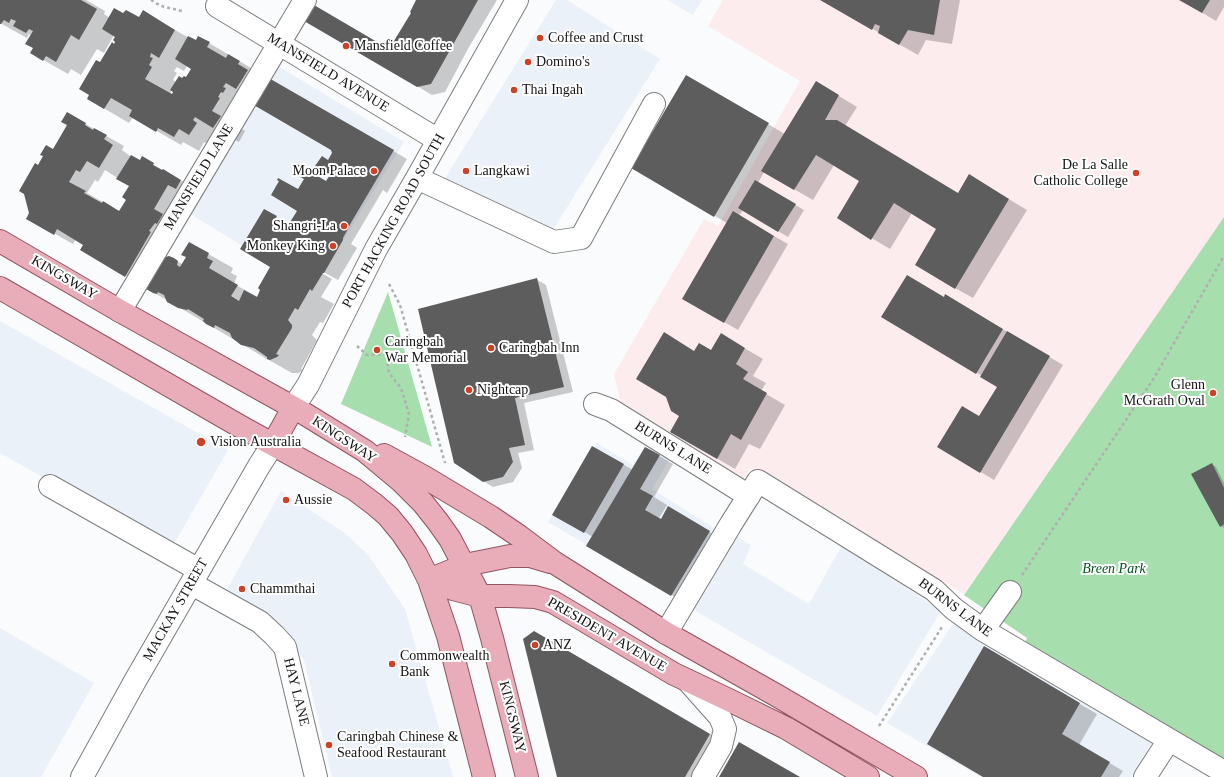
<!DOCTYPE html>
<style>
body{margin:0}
canvas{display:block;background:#fafbfc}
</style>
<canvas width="1224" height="777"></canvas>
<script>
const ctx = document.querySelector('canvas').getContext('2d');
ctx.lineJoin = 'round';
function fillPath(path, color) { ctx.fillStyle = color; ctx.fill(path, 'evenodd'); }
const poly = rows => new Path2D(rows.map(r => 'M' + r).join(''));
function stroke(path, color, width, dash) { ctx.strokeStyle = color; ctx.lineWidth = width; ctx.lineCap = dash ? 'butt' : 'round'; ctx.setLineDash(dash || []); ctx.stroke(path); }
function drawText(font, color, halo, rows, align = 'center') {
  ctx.font = font + ' "Times New Roman",serif'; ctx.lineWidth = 4; ctx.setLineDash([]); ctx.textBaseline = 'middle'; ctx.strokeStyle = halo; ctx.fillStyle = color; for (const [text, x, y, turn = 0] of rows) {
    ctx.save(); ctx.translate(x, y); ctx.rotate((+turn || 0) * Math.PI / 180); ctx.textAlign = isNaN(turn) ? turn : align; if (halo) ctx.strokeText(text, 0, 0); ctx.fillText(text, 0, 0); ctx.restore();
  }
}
fillPath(poly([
 [556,0,567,0,660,59,551,233,445,178],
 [667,0,702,0,693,15],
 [278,66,404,142,313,289,187,212],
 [0,321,228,450,171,549,0,453],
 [597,443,633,465,644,447,671,457,652,489,716,529,678,598,548,522],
 [281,491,345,533,369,556,405,609,453,777,332,777,304,660,275,622,224,595],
 [736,536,751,545,743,564,809,604,842,545,941,611,877,716,692,609],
 [955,621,1152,743,1131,777,981,777,887,723],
 [0,628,94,683,41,777,0,777]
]), '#ebf1f9');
fillPath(poly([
 [723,0,1224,0,1224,217,964,594,750,469,742,481,619,404,620,400,614,374,704,219,718,226,800,81,708,26]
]), '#fdecee');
fillPath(poly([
 [1224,217,1224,761,1025,643,1027,638,964,595],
 [388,292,432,447,341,404]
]), '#a6dead');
fillPath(poly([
 [0,0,86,0,105,11,104,14,110,18,124,15,168,26,196,42,209,43,291,92,407,159,387,193,383,190,351,244,356,247,357,248,338,280,275,245,274,246,332,279,321,297,334,304,323,323,320,322,312,335,317,340,316,342,301,369,303,370,302,371,299,373,292,373,267,359,153,292,146,283,144,286,82,250,85,245,76,239,73,244,27,218,30,213,38,166,54,151,68,125,68,114,124,146,122,150,130,156,140,162,142,158,199,191,159,261,162,263,169,257,182,264,187,257,189,243,233,268,231,273,237,276,234,284,258,297,271,268,264,210,290,225,297,212,298,190,327,182,332,174,329,161,333,153,331,149,253,103,236,126,245,131,239,142,220,131,215,148,204,142,199,151,183,142,181,145,133,117,129,123,88,99,100,63,114,45,116,41,116,36,114,35,104,53,97,49,81,75,71,69,68,74,31,53,34,48,31,35,29,34,27,38,0,23],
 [187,66,192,69,187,79,176,82,173,80,177,73,174,71,177,67,184,71],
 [172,90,175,92,173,96,170,94],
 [105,170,130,186,127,199,120,212,87,193,95,180,98,182],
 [417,0,497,0,469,47,445,92,432,95,305,20,390,51,413,12],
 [822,0,960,0,952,44,926,40,918,55],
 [1181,0,1224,0,1224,7,1216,21],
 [686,76,785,134,816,82,857,107,845,126,958,194,987,186,1027,210,973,298,955,288,938,228,912,213,890,249,838,218,861,181,834,165,813,200,764,172,758,183,804,210,788,237,743,210,739,216,788,244,738,330,683,298,727,223,633,168],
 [536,279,546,285,573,392,524,403,534,450,518,453,522,468,513,482,493,487,483,481],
 [945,295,1063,365,994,480,939,447,980,417,998,387,982,376,882,317,944,298],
 [739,345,763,359,753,376,766,383,761,391,785,405,760,449,749,444,735,469,672,432,681,416,695,352,712,351],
 [593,447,633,470,646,448,673,464,654,497,667,505,659,518,661,520,682,516,723,540,685,603,588,545,593,537,554,514],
 [1212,464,1216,467,1224,483,1224,528,1221,526],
 [535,632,702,729,719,740,695,770,691,777,558,777],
 [984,648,1097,714,1079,745,1123,771,1119,777,985,777]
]), '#0003');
fillPath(poly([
 [0,0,81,0,97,9,79,40,71,35,56,62,46,56,43,61,30,53,33,48,25,44,33,31,29,29,26,33,13,26,16,21,11,19,9,23,4,20,1,24,0,24],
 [416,0,478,0,431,84,417,87,304,21,314,5,389,49,411,13,410,12],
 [820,0,940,0,934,35,908,30,899,45,878,33,880,26,875,24,872,30],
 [1179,0,1210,0,1202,13],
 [114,8,123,13,126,10,139,17,143,10,175,30,159,58,151,53,150,57,153,58,149,65,152,67,145,79,172,94,173,92,170,90,179,76,182,78,184,76,186,77,191,69,175,59,188,36,196,40,198,36,210,42,207,47,226,58,228,54,240,61,238,64,248,70,236,89,226,83,223,87,226,88,223,93,221,92,218,97,220,98,212,111,221,116,213,128,195,117,193,120,197,123,189,135,179,129,174,137,158,128,156,132,129,116,132,110,111,98,104,109,87,99,89,95,79,89,96,60,100,62,112,42,114,44,115,42,113,40,115,37,102,29],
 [686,75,769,123,714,217,631,168],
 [267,77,394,150,352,221,343,238,343,240,324,273,323,273,312,291,310,289,298,310,295,308,288,320,292,325,292,328,276,354,279,355,277,357,270,360,267,359,267,357,254,348,241,345,232,338,230,333,215,325,214,328,206,324,203,321,204,319,188,309,187,310,178,308,167,302,164,295,158,292,157,294,153,293,146,289,165,257,169,256,174,258,178,261,177,265,180,267,186,257,181,255,189,242,209,253,207,258,213,261,209,268,238,285,231,296,239,301,244,290,257,297,260,290,258,288,270,267,240,249,264,209,277,216,274,220,287,227,297,211,271,195,279,181,277,180,278,178,298,189,304,179,293,173,297,164,326,181,330,175,315,166,322,156,328,160,332,153,331,150,252,104],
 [816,81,839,95,825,120,837,120,958,193,969,174,1009,199,955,289,915,265,936,229,894,203,871,240,837,218,859,181,816,155,794,190,761,171],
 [67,112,86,123,85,125,93,130,94,128,107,135,104,139,113,145,99,168,87,161,80,172,76,170,69,182,86,191,84,193,102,203,103,201,119,211,126,200,122,197,129,186,116,179,131,155,140,160,142,156,154,163,153,165,162,170,163,169,181,180,176,189,168,185,154,209,163,214,157,224,155,223,149,231,151,232,125,277,80,250,83,245,57,229,54,235,26,219,29,213,24,194,19,191,35,163,38,165,43,156,40,155,46,145,53,149,67,125,61,122],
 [755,180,796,204,778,232,738,208],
 [733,211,774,236,724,323,682,299],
 [907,275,944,297,945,294,1003,329,976,374,881,317],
 [537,278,564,387,515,398,525,445,509,448,513,462,503,477,483,482,454,463,418,309],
 [1007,331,1050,356,980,473,937,447,962,406,979,416,997,387,980,377],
 [664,332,694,351,699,343,711,350,721,333,745,348,736,364,748,372,743,379,767,393,741,440,731,434,717,459,670,432,679,416,671,411,666,397,636,379],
 [592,446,624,464,584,533,552,515],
 [645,447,660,455,640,489,653,496,645,510,661,519,668,506,710,531,671,596,586,546],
 [1212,463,1224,488,1224,524,1220,527,1191,474],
 [534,631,710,734,685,777,557,777,523,639],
 [984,646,1080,703,1062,734,1110,762,1101,777,983,777,927,744],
 [739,742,800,777,719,777]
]), '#5e5d5e');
const minor = poly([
 [217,6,438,140],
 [417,178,554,242,581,238,654,104],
 [120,311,305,0],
 [595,404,611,410,749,496],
 [293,408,308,385,376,249,417,178,517,0],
 [50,486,199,570],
 [192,584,260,622,274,635,285,647,316,777],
 [983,630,1010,592],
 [666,633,731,524,758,481,934,590,954,609,983,630,1224,772],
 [688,681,720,717,725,729,721,746,703,777],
 [82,777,135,681,259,466,273,444],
 [1145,777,1169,740]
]);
const major = poly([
 [0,241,120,311,305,414,365,451,401,481,423,503,438,522,450,539,480,596,492,638,527,777],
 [0,288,243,428,354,489,374,504,388,516,402,533,416,554,429,580,448,636,484,777],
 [273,444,293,408],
 [384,455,426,478,491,517,519,536,555,563,666,633,776,695,916,777],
 [429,580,453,589,480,596,509,596,535,597,553,602,674,674,729,700,786,728,868,777],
 [429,580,465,565,510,556,530,556,550,562]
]);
stroke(minor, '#7c7d7d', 24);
stroke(major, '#935361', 24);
stroke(poly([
 [151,0,161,6,182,11],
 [389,284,400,305,445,463],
 [357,346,367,355,386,354,389,373,401,388,409,414,405,437],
 [1022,575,1154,378,1224,256],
 [879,726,942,627]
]), '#afafb0', 2.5, [3, 3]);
stroke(minor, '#fff', 22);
stroke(major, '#e8adb9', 22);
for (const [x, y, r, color] of [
 [540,38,4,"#cd4226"],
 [346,46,4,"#cd4226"],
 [528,62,4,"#cd4226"],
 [514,90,4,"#cd4226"],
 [374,171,4,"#cd4226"],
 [466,171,4,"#cd4226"],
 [1136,173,4,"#cd4226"],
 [344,226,4,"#cd4226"],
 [333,246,4,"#cd4226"],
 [491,348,4,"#cd4226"],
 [377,350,4,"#cd4226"],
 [469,390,4,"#cd4226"],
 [1213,393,4,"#cd4226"],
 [201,442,5,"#cd4226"],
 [286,500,4,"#cd4226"],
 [242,589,4,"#cd4226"],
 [535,645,4,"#cd4226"],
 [392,664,4,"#cd4226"],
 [329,745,4,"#cd4226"]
]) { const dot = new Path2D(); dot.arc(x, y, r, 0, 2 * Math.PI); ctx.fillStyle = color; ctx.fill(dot); stroke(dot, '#fff', 1.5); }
drawText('14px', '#131314', '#fff', [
 ["Coffee and Crust",548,38],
 ["Mansfield Coffee",354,46],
 ["Domino's",536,62],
 ["Thai Ingah",522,90],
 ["De La Salle",1128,165,"right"],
 ["Catholic College",1128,181,"right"],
 ["Moon Palace",366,171,"right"],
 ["Langkawi",474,171],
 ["Shangri-La",336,226,"right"],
 ["Monkey King",325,246,"right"],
 ["Caringbah",385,342],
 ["War Memorial",385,358],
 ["Caringbah Inn",499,348],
 ["Glenn",1205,385,"right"],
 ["McGrath Oval",1205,401,"right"],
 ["Nightcap",477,390],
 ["Vision Australia",210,442],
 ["Aussie",294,500],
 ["Chammthai",250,589],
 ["ANZ",543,645],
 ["Commonwealth",400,656],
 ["Bank",400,672],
 ["Caringbah Chinese &",337,737],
 ["Seafood Restaurant",337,753]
], 'left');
drawText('14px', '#131314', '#fff', [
 ["MANSFIELD AVENUE",328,73,31],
 ["MANSFIELD LANE",199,177,-59],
 ["PORT HACKING ROAD SOUTH",394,221,-61],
 ["KINGSWAY",64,278,30],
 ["KINGSWAY",344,440,33],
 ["BURNS LANE",673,448,32],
 ["BURNS LANE",955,608,37],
 ["MACKAY STREET",176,610,-60],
 ["PRESIDENT AVENUE",607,635,30],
 ["HAY LANE",296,692,76],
 ["KINGSWAY",512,717,76]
]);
drawText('italic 14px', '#03521d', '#fff', [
 ["Breen Park",1114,569]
]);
</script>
